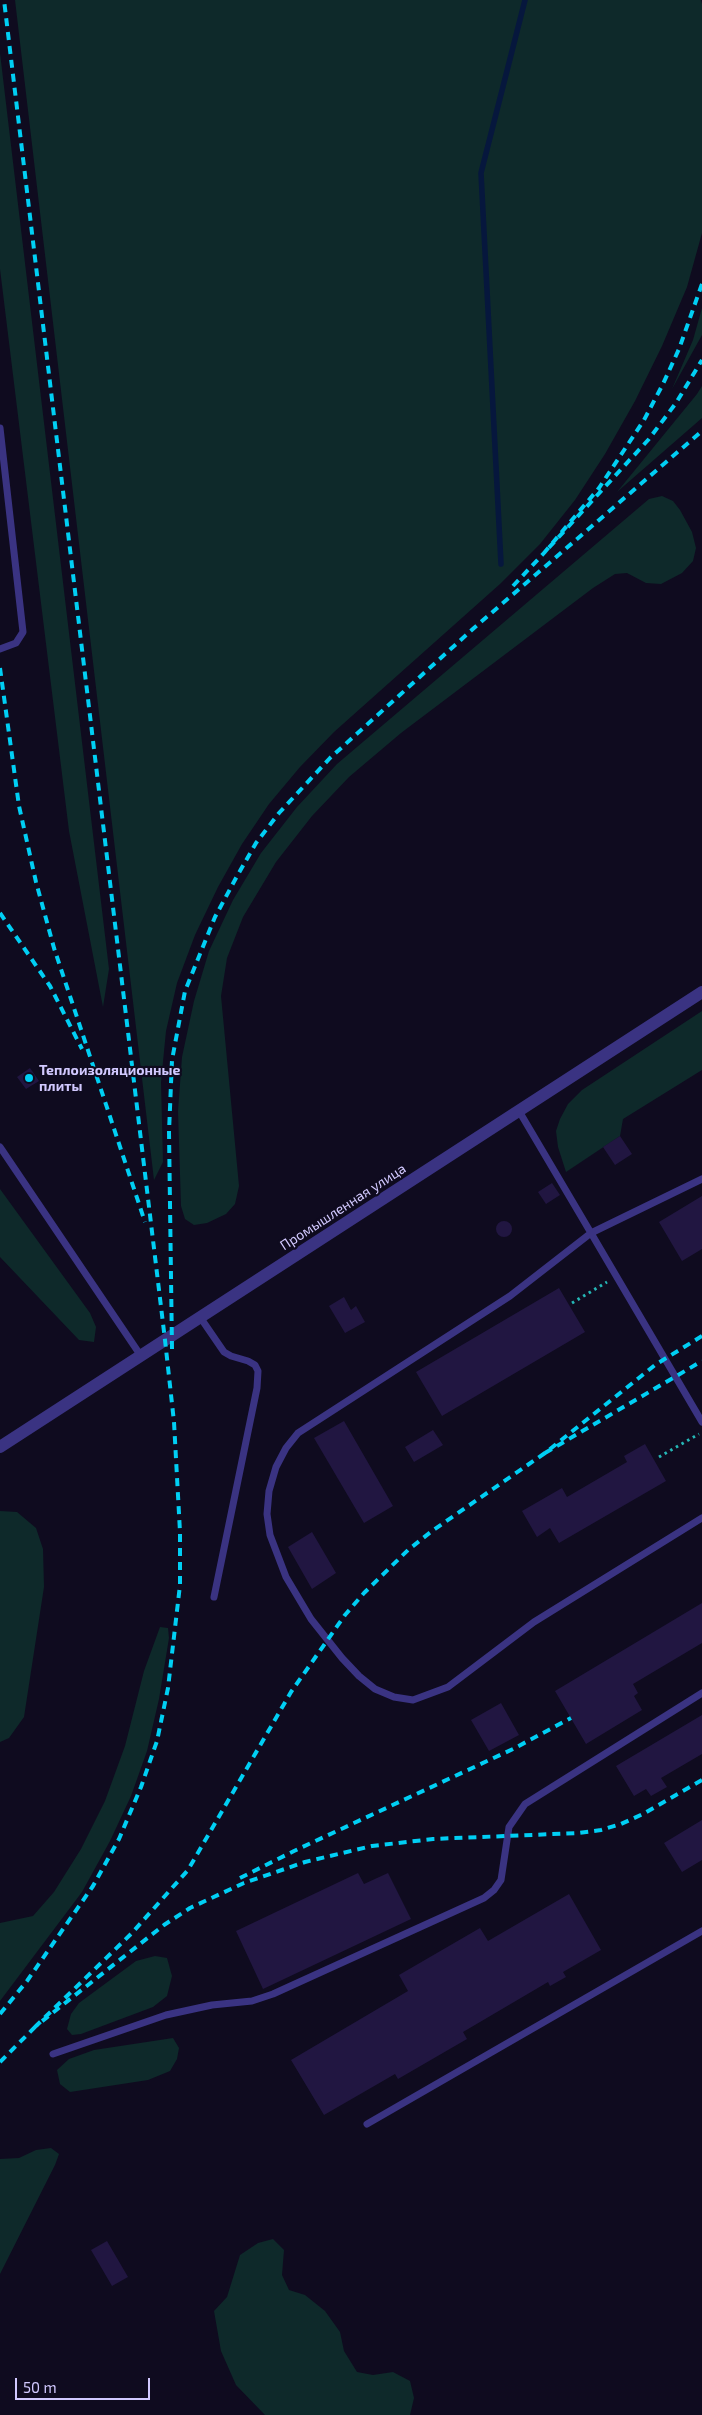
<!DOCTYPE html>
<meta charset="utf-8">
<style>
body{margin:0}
#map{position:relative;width:702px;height:2415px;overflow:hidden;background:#0f0b1f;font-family:"Exo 2",sans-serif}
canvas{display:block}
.scale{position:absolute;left:15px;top:2378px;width:135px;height:22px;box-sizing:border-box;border:2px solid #d2c9ff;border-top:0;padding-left:6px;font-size:15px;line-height:18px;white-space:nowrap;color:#d2c9ff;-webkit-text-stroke:4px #0f0b1f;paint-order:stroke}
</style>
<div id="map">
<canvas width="702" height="2415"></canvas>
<div class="scale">50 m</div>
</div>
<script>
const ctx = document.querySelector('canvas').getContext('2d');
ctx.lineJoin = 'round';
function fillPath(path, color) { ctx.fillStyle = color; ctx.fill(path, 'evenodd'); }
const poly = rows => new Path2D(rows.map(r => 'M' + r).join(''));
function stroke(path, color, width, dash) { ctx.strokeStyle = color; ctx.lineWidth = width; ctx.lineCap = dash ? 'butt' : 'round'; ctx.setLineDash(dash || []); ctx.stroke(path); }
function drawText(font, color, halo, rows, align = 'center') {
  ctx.font = font + ' "Exo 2",sans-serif'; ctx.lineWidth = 4.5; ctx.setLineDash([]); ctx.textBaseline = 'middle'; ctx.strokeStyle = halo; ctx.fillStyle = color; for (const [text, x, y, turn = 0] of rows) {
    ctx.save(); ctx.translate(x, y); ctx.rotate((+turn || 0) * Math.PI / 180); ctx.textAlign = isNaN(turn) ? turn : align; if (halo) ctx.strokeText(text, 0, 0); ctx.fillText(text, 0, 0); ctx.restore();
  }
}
fillPath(poly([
 [15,0,701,0,702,4,702,233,687,287,662,346,635,401,605,454,575,500,540,544,500,584,334,732,300,767,269,804,242,844,218,887,195,935,177,983,166,1031,161,1082,163,1162,154,1180],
 [0,53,109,969,103,1007,69,831,0,269],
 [702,308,702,335,672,389,693,340],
 [702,386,702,418,617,492,697,394],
 [662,496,673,501,680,510,692,532,696,548,693,561,682,573,661,584,646,583,627,573,615,574,593,588,401,733,349,777,312,816,276,862,243,917,227,958,221,996,239,1186,235,1204,226,1214,207,1223,194,1225,185,1219,181,1206,178,1111,182,1057,194,1001,209,951,233,900,261,853,297,807,337,764,649,499],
 [702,1011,702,1070,623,1119,620,1136,566,1172,558,1147,556,1131,560,1119,568,1104,582,1090],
 [0,1189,90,1313,96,1327,94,1342,79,1340,0,1257],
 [0,1511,17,1512,36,1528,43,1549,44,1587,24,1717,9,1738,0,1742],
 [160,1627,168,1628,169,1638,159,1699,147,1751,131,1796,110,1841,82,1892,0,2001,0,1923,33,1916,54,1892,81,1849,105,1801,125,1746,144,1671],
 [155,1956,167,1958,172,1976,167,1996,153,2007,81,2034,72,2035,67,2029,71,2014,79,2003,136,1961],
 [173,2038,179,2048,177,2059,170,2071,148,2080,70,2092,60,2084,57,2070,69,2059,94,2050],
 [51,2148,59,2154,55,2165,0,2274,0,2159,19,2158,36,2150],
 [273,2239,284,2250,282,2275,289,2290,305,2295,325,2311,340,2332,344,2351,357,2372,373,2375,393,2372,410,2381,414,2398,410,2415,265,2415,236,2385,221,2351,214,2311,227,2297,240,2255,258,2243]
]), '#0e292a');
stroke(poly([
 [501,564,481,173,525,0]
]), '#06173d', 5.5);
fillPath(poly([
 [30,1068,39,1081,26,1089,17,1077],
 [620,1136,632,1154,615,1165,603,1147],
 [552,1183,560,1195,546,1204,538,1192],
 [702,1196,702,1249,682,1261,659,1222],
 '496 1229a8 8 0 1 1 16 0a8 8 0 1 1-16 0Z',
 [559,1288,585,1332,442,1416,416,1372],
 [344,1297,351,1310,356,1306,365,1322,345,1333,329,1306],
 [344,1421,393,1506,364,1523,314,1438],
 [433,1430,443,1445,414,1462,405,1447],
 [645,1444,666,1481,559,1543,550,1528,537,1537,522,1511,562,1488,567,1497,627,1462,624,1456],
 [312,1532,336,1573,312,1589,288,1547],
 [702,1603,702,1643,633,1684,638,1693,634,1696,642,1710,586,1744,555,1691],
 [501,1703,519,1735,489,1751,471,1720],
 [702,1715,702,1754,661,1778,667,1787,651,1796,646,1789,634,1796,616,1766],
 [702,1820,702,1860,682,1872,664,1843],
 [358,1873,364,1884,388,1873,411,1919,263,1989,236,1931],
 [569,1894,601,1950,563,1972,566,1977,550,1986,548,1982,463,2032,467,2039,398,2079,395,2074,324,2115,291,2060,408,1991,399,1975,480,1928,488,1941],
 [107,2241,128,2277,112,2286,91,2250]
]), '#211641');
stroke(poly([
 [572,1303,607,1282],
 [659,1457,699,1434]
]), '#25b7b6', 3, [2.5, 4]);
stroke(poly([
 [0,428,23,632,16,643,0,649],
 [519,1111,591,1233,510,1296,298,1433,286,1448,276,1467,269,1491,267,1514,270,1535,286,1577,311,1619,342,1658,359,1676,375,1689,394,1697,413,1700,448,1687,534,1622,702,1518],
 [0,1147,141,1356],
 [702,1179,591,1233,702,1422],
 [200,1317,224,1352,231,1356,248,1361,255,1365,258,1371,257,1388,214,1597],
 [53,2054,166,2015,212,2005,252,2001,273,1994,484,1898,494,1890,501,1880,509,1827,525,1804,702,1693],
 [367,2124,702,1931]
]), '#3a3382', 7);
stroke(poly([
 [0,1447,702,992]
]), '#3a3382', 12);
stroke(poly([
 [702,284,679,349,663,384,644,420,599,488,544,553,649,439,676,403,702,360],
 [513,586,544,553],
 [0,668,19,806,36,882,54,948,145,1222],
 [0,913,50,986,82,1049],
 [702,1336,655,1365,545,1453,702,1361],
 [172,1349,169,1132,172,1060,185,991,215,917,236,878,256,843,279,813,330,758,474,628,702,431],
 [545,1453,432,1531,408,1550,364,1593,345,1615,291,1692,188,1870,132,1933,36,2026,164,1925,190,1908,244,1883,305,1862,372,1846,433,1839,578,1833,601,1830,621,1824,643,1814,702,1780],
 [240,1878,294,1851,513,1749,571,1718],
 [0,2014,27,1981,93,1886,119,1839,141,1787,157,1741,168,1688,180,1585,180,1532,174,1422,165,1340,4,0],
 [0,2062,36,2026]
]), '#00cff4', 4, [8, 6]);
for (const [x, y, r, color] of [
 [29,1078,5,"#00cff4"]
]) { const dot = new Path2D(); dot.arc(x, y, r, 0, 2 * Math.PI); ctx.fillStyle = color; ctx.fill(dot); stroke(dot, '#0f0b1f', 2); }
drawText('bold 14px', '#d2c9ff', '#0f0b1f', [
 ["Теплоизоляционные",39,1070],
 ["плиты",39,1086]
], 'left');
drawText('14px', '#d2c9ff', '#0f0b1f', [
 ["Промышленная улица",343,1207,-33]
]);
</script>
